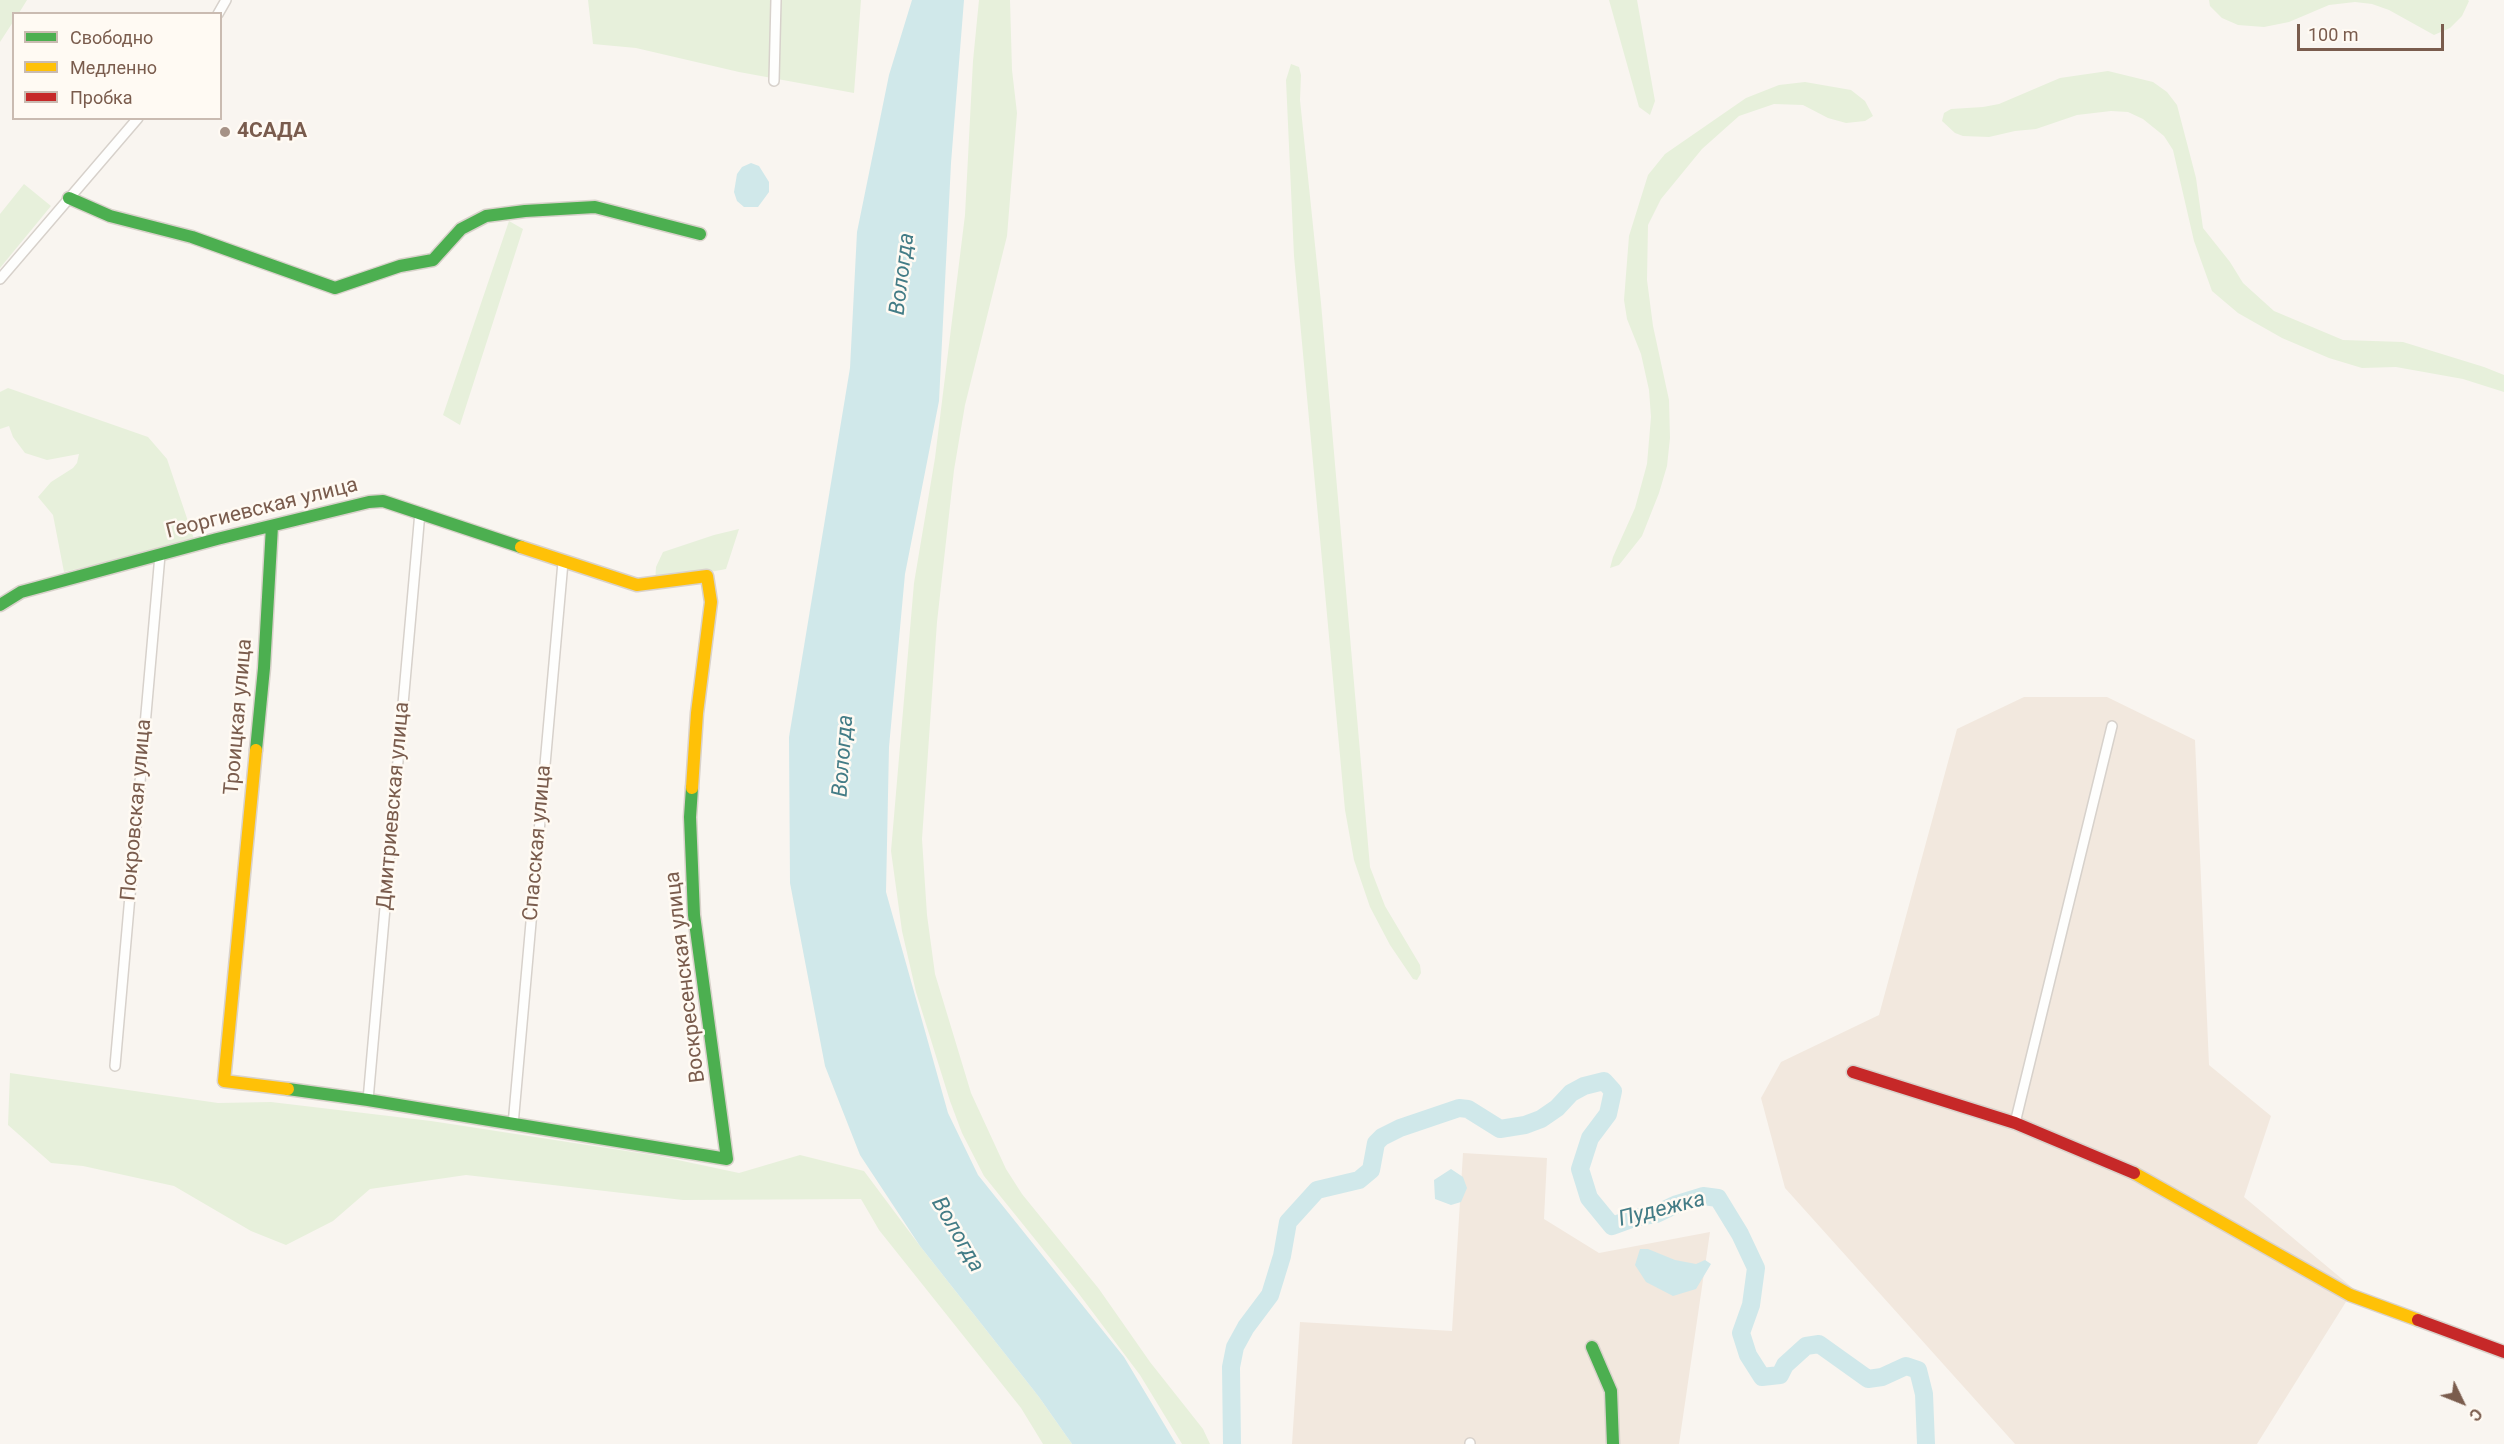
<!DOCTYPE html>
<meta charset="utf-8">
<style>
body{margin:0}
#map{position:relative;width:2504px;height:1444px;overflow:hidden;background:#f9f5f0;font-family:Roboto,sans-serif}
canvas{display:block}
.legend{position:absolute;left:12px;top:12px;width:210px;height:108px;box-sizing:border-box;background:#fffaf3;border:2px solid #cabbb1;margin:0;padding:8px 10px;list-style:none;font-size:18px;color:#7a5c4d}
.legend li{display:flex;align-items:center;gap:12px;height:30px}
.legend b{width:30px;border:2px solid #cabbb1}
.north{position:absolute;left:2432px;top:1372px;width:60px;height:60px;-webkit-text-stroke:4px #fffaf3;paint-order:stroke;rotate:133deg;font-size:16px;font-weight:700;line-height:24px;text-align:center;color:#7a5c4d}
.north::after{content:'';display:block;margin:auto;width:21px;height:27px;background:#7a5c4d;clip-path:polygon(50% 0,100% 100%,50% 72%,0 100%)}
.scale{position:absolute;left:2297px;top:24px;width:147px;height:27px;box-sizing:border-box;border:3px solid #7a5c4d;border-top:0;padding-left:8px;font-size:18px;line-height:21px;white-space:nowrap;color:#7a5c4d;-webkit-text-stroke:4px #fffaf3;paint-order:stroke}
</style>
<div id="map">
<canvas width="2504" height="1444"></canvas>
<ul class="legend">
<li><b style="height:8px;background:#4caf50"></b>Свободно</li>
<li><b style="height:8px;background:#ffc107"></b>Медленно</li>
<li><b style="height:8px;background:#c62828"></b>Пробка</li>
</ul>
<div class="north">С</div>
<div class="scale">100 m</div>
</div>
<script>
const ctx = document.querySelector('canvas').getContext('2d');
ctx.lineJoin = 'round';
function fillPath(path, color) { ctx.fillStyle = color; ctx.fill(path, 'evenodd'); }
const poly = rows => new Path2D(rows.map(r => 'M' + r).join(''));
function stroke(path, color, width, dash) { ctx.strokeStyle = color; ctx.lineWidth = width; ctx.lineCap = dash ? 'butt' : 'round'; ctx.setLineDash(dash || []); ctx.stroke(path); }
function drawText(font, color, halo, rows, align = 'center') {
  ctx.font = font + ' Roboto,sans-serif'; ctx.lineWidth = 5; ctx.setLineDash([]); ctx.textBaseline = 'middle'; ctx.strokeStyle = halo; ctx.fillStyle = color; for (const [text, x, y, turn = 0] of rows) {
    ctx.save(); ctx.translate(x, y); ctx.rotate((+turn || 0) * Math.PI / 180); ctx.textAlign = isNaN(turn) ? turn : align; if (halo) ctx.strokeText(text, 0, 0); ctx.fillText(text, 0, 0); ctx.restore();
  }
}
fillPath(poly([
 [2024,697,2107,697,2195,740,2209,1065,2271,1116,2244,1197,2354,1289,2257,1444,2015,1444,1785,1188,1761,1098,1781,1062,1879,1015,1957,729],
 [1463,1153,1547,1158,1544,1219,1599,1253,1710,1232,1679,1444,1292,1444,1300,1322,1452,1331]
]), '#f2e8de');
fillPath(poly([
 [0,0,27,0,19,13,14,14,13,22,0,42],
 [588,0,861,0,854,93,739,72,636,48,593,44],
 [979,0,1010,0,1012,70,1017,113,1007,236,965,405,954,470,937,622,922,839,927,915,935,974,971,1093,1006,1169,1022,1194,1099,1289,1150,1362,1203,1429,1210,1444,1182,1444,1140,1375,1076,1290,984,1176,962,1133,950,1101,916,992,902,931,891,851,914,583,935,458,965,215,973,61],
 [1609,0,1637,0,1655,101,1650,115,1639,107],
 [2209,0,2468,0,2469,1,2462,16,2450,28,2434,35,2389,10,2372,4,2355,2,2329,5,2289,22,2264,27,2238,25,2222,18,2210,6],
 [1291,64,1299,67,1301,75,1300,100,1321,303,1370,867,1385,906,1420,965,1421,973,1417,980,1413,979,1390,945,1370,907,1354,860,1345,810,1294,256,1286,80],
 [2108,71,2153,82,2167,92,2177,105,2196,178,2203,228,2230,262,2243,283,2274,311,2343,340,2403,342,2484,367,2504,375,2504,392,2463,379,2396,367,2362,368,2329,358,2282,338,2238,313,2212,291,2194,241,2173,150,2164,136,2143,119,2128,112,2111,111,2077,115,2036,129,2015,131,1989,137,1963,136,1955,133,1942,121,1944,113,1951,109,1983,107,1999,104,2060,78],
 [1805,82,1851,90,1865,101,1873,116,1865,121,1846,123,1828,118,1803,105,1774,104,1739,116,1702,149,1661,199,1648,225,1647,280,1653,326,1669,400,1670,438,1667,466,1659,493,1642,536,1619,565,1610,568,1613,557,1635,508,1647,464,1651,417,1649,390,1641,354,1627,319,1624,300,1629,236,1648,175,1665,154,1746,98,1779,85],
 [24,184,51,206,0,268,0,214],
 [509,221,523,229,460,425,443,415],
 [8,388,148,437,167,459,195,542,64,572,53,515,38,497,51,482,73,468,77,463,79,454,47,460,25,453,13,437,9,426,0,429,0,392],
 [739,529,726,569,655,583,656,567,663,552,714,535],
 [10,1073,218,1103,271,1102,431,1121,659,1156,739,1173,800,1155,864,1171,920,1246,1039,1397,1072,1444,1043,1444,1021,1408,879,1230,861,1199,683,1200,466,1175,370,1189,333,1221,286,1245,251,1231,174,1186,83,1166,51,1163,8,1125]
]), '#e7f0db');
fillPath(poly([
 [912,0,964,0,951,163,939,401,905,574,889,747,886,892,948,1113,978,1175,1124,1357,1176,1444,1072,1444,1039,1397,920,1246,860,1155,825,1066,790,883,789,737,850,368,857,232,889,75],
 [751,163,759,166,769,182,769,192,758,207,744,207,737,201,734,192,737,174,742,167],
 [1451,1169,1463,1177,1467,1188,1461,1202,1451,1205,1435,1199,1434,1180],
 [1640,1249,1648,1249,1675,1260,1696,1264,1705,1260,1711,1264,1696,1289,1673,1296,1646,1282,1635,1265]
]), '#d0e8ea');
stroke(poly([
 [1232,1444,1231,1367,1235,1347,1246,1327,1270,1295,1282,1256,1288,1222,1317,1190,1359,1180,1371,1170,1376,1143,1382,1137,1400,1128,1459,1108,1468,1109,1500,1129,1525,1125,1541,1119,1557,1108,1571,1093,1584,1086,1604,1081,1613,1091,1608,1114,1590,1138,1580,1169,1589,1198,1612,1226,1634,1218,1656,1214,1677,1204,1703,1196,1718,1198,1740,1234,1756,1268,1751,1305,1741,1333,1748,1355,1762,1377,1780,1375,1785,1365,1806,1346,1819,1344,1868,1379,1882,1377,1906,1366,1918,1370,1924,1394,1926,1444]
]), '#d0e8ea', 18);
const street = poly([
 [218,14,226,0],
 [774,81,776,0],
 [0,279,138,118],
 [115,1066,160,555],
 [368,1100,420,512],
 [2015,1123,2112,726],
 [513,1125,563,562],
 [1470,1444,1470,1443]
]);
const fast = poly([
 [69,198,110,216,192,237,335,288,400,266,433,260,461,229,486,216,525,211,595,207,700,234],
 [0,605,21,592,217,539,369,502,383,501,521,547],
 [256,750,264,668,272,526],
 [288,1089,368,1100,727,1159,694,915,690,817,692,788],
 [1592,1347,1611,1391,1613,1444]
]);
const slow = poly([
 [521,547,637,585,707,576,711,602,697,713,692,788],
 [256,750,224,1081,288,1089],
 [2134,1173,2350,1295,2418,1320]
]);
const jam = poly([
 [1853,1072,2015,1123,2134,1173],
 [2418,1320,2504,1352]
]);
stroke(street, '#d7d1cb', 12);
stroke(fast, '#d9d2cb', 15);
stroke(slow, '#d9d2cb', 15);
stroke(jam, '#d9d2cb', 15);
stroke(street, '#fefefd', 9);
stroke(fast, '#4caf50', 12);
stroke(slow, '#ffc107', 12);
stroke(jam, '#c62828', 12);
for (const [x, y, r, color] of [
 [225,132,6,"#a69286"]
]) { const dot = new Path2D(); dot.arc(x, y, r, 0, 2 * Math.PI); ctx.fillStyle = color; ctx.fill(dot); stroke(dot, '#fffaf3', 2); }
drawText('bold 21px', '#7a5c4d', '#fffaf3', [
 ["4САДА",237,132]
], 'left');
drawText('21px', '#7a5c4d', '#fffaf3', [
 ["Георгиевская улица",262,509,-14],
 ["Троицкая улица",239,717,-85],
 ["Дмитриевская улица",394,806,-85],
 ["Покровская улица",137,810,-85],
 ["Спасская улица",538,843,-85],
 ["Воскресенская улица",686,977,-97]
]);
drawText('italic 22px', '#437c86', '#fffaf3', [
 ["Вологда",903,274,-83],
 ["Вологда",844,756,-86],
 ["Пудежка",1662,1210,-14],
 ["Вологда",957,1235,60]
]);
</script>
